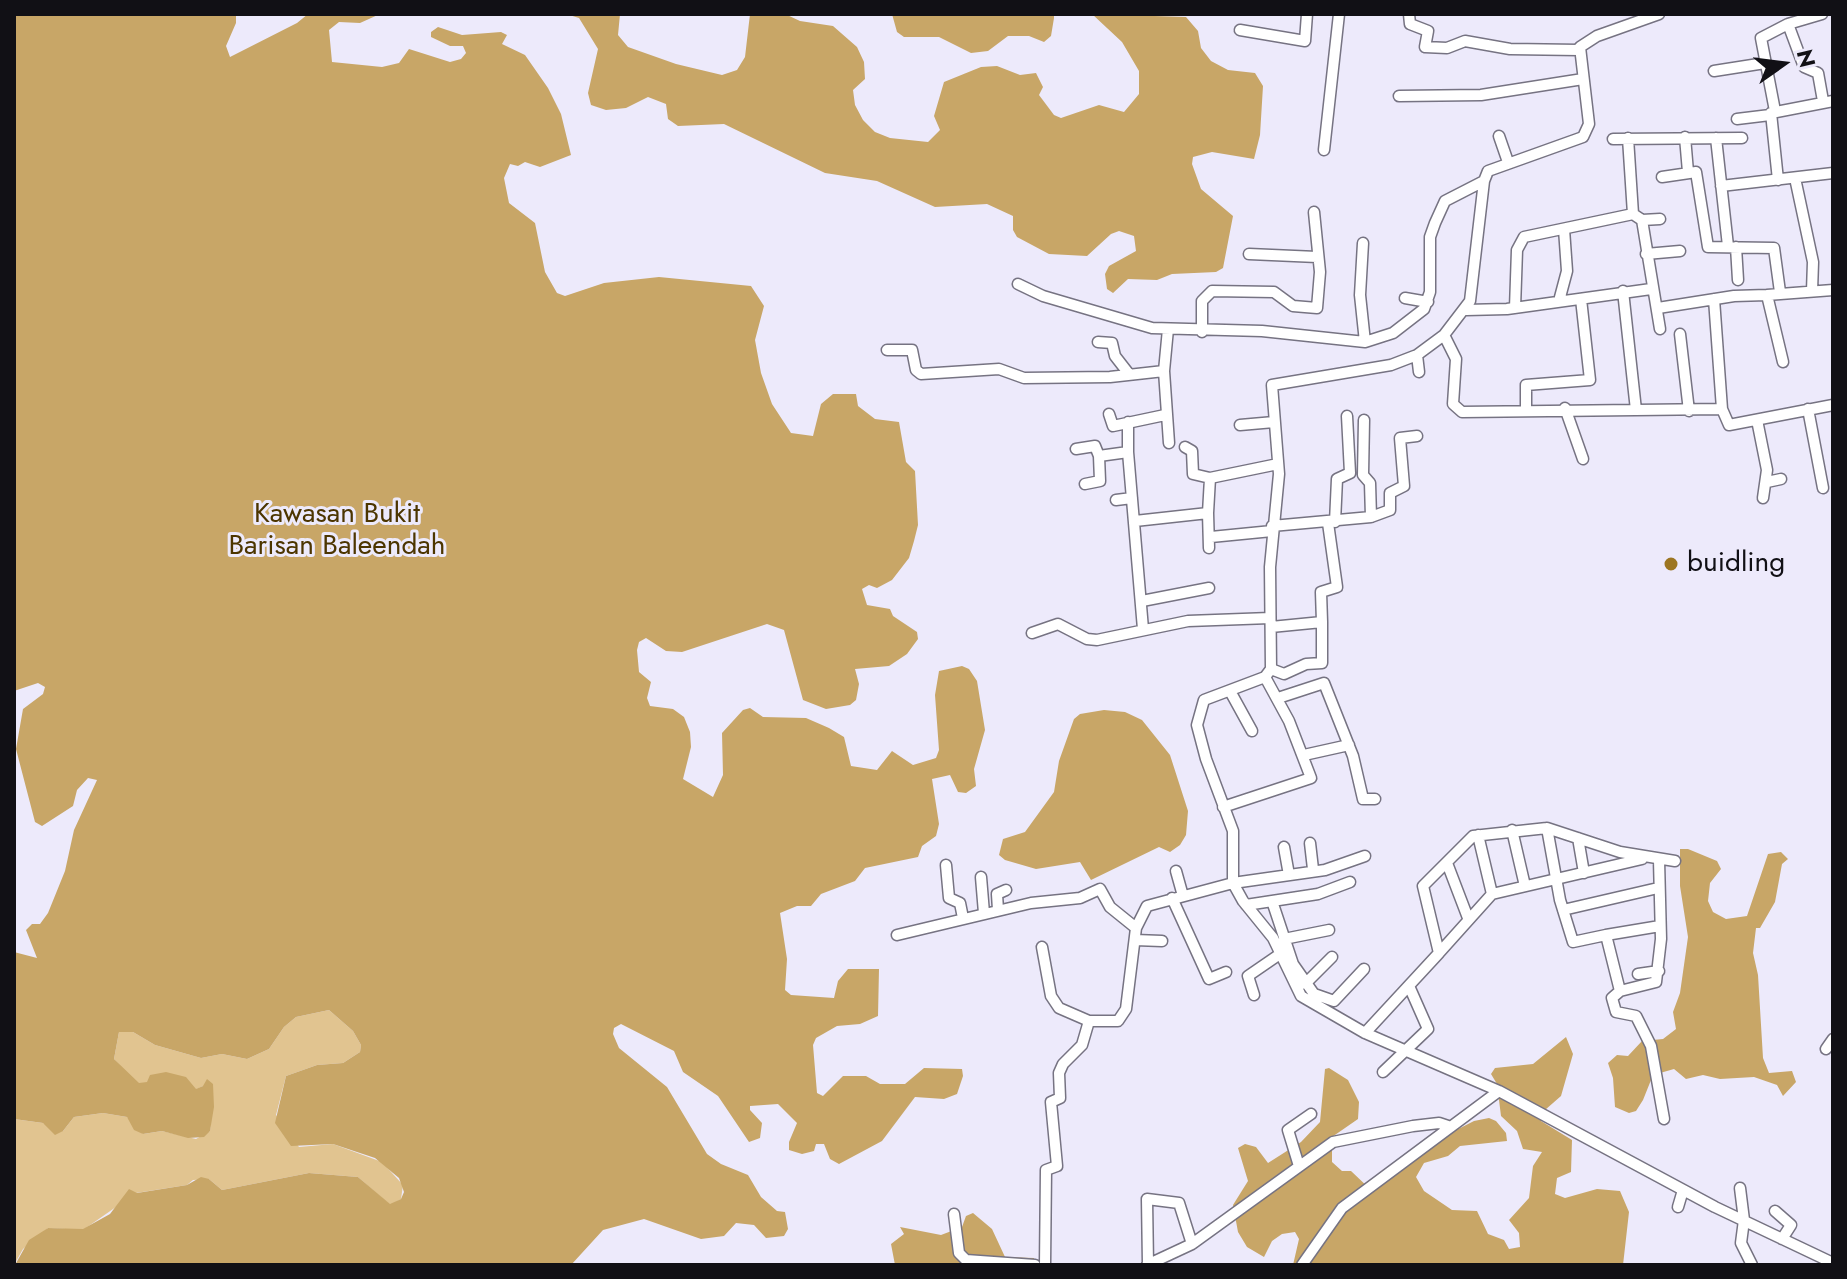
<!DOCTYPE html>
<style>
body{margin:0}
#map{position:relative;width:1847px;height:1279px;overflow:hidden;background:#edeafb;font-family:Jost,sans-serif}
canvas{display:block}
.frame{position:absolute;inset:0;border:16px solid #111015;pointer-events:none}
.north{position:absolute;left:1743px;top:24px;width:80px;height:80px;-webkit-text-stroke:6px #edeafb;paint-order:stroke;rotate:76deg;font-size:22px;font-weight:700;line-height:32px;text-align:center;color:#111015}
.north::after{content:'';display:block;margin:auto;width:28px;height:36px;background:#111015;clip-path:polygon(50% 0,100% 100%,50% 72%,0 100%)}
</style>
<div id="map">
<canvas width="1847" height="1279"></canvas>
<div class="frame"></div>
<div class="north">N</div>
</div>
<script>
const ctx = document.querySelector('canvas').getContext('2d');
ctx.lineJoin = 'round';
function fillPath(path, color) { ctx.fillStyle = color; ctx.fill(path, 'evenodd'); }
const poly = rows => new Path2D(rows.map(r => 'M' + r).join(''));
function stroke(path, color, width, dash) { ctx.strokeStyle = color; ctx.lineWidth = width; ctx.lineCap = dash ? 'butt' : 'round'; ctx.setLineDash(dash || []); ctx.stroke(path); }
function drawText(font, color, halo, rows, align = 'center') {
  ctx.font = font + ' Jost,sans-serif'; ctx.lineWidth = 6; ctx.setLineDash([]); ctx.textBaseline = 'middle'; ctx.strokeStyle = halo; ctx.fillStyle = color; for (const [text, x, y, turn = 0] of rows) {
    ctx.save(); ctx.translate(x, y); ctx.rotate((+turn || 0) * Math.PI / 180); ctx.textAlign = isNaN(turn) ? turn : align; if (halo) ctx.strokeText(text, 0, 0); ctx.fillText(text, 0, 0); ctx.restore();
  }
}
fillPath(poly([
 [329,1010,353,1031,361,1045,360,1052,343,1063,317,1065,286,1076,276,1115,299,1147,333,1144,382,1162,403,1185,401,1199,390,1205,358,1177,309,1173,222,1190,209,1179,193,1180,187,1185,136,1193,83,1230,48,1228,23,1249,14,1265,14,1119,43,1123,63,1131,74,1117,103,1113,127,1117,143,1134,162,1131,196,1139,210,1131,213,1099,203,1086,195,1090,139,1084,132,1079,114,1059,119,1032,133,1032,155,1045,201,1058,222,1054,247,1059,269,1049,284,1027,296,1017]
]), '#e1c490');
fillPath(poly([
 [14,14,236,14,236,23,226,46,230,57,297,23,308,14,380,14,360,23,339,22,329,30,332,62,382,67,399,63,409,49,450,62,461,59,466,53,463,46,450,46,431,37,431,32,438,27,462,35,501,32,507,35,502,44,525,55,548,88,561,114,571,155,540,167,525,162,518,166,510,164,504,178,509,203,535,223,545,272,557,293,565,296,604,283,659,277,751,286,764,306,755,340,761,373,772,404,791,433,813,436,821,404,833,394,856,394,858,406,875,419,899,422,906,462,915,471,918,525,914,541,909,558,892,580,877,588,869,585,862,589,867,605,890,609,893,616,917,632,918,639,907,654,889,666,855,669,859,684,856,700,850,705,826,709,803,700,784,630,767,624,682,652,666,651,646,638,639,642,637,650,639,672,651,682,647,698,650,706,673,709,684,717,690,732,691,747,683,779,713,797,723,775,722,733,743,710,750,708,763,717,806,718,829,728,844,737,851,766,877,770,892,751,913,765,936,758,939,750,935,695,939,671,962,666,969,669,977,681,985,730,974,769,976,786,966,793,958,792,950,775,932,779,939,824,936,836,922,846,918,857,865,868,855,881,821,894,811,906,797,906,780,913,787,959,785,990,791,995,834,998,838,981,848,969,879,969,878,1016,860,1024,837,1026,816,1038,813,1045,817,1093,823,1096,843,1076,866,1076,880,1084,905,1084,924,1068,962,1069,963,1076,957,1094,944,1099,915,1097,882,1141,839,1164,830,1159,824,1144,816,1144,814,1151,802,1154,789,1150,789,1142,797,1123,778,1104,750,1106,750,1110,762,1123,760,1138,749,1142,718,1096,683,1072,674,1051,621,1024,614,1028,613,1034,619,1048,667,1087,707,1154,721,1164,748,1175,761,1197,777,1211,785,1212,788,1229,784,1236,766,1238,754,1225,736,1223,724,1236,701,1239,644,1219,603,1230,571,1265,15,1265,29,1240,48,1228,83,1229,110,1214,129,1189,137,1193,187,1185,201,1177,209,1179,222,1190,309,1173,358,1177,390,1204,401,1199,404,1192,399,1178,375,1158,333,1144,291,1146,275,1123,286,1076,317,1065,343,1063,360,1052,361,1045,353,1031,329,1010,296,1017,284,1027,269,1049,247,1059,222,1054,201,1058,155,1045,133,1032,119,1032,114,1059,139,1083,147,1082,150,1075,166,1072,186,1077,196,1089,203,1086,207,1079,213,1084,214,1107,210,1131,204,1137,188,1138,162,1131,143,1134,134,1130,127,1117,103,1113,74,1117,63,1131,55,1135,43,1123,14,1119,14,952,37,958,26,930,32,924,40,924,48,913,65,871,74,830,97,780,88,778,77,790,73,806,42,826,35,822,16,749,23,709,43,694,45,687,38,683,14,691],
 [566,14,620,14,618,35,628,47,676,64,722,75,737,70,745,57,750,14,785,14,800,21,833,26,857,47,864,62,865,79,853,90,855,105,863,120,875,132,890,138,928,142,940,130,934,116,944,82,981,67,997,66,1020,75,1036,73,1043,87,1039,95,1054,115,1061,118,1099,105,1124,112,1139,94,1139,71,1122,42,1092,14,1186,17,1198,31,1201,48,1211,61,1228,70,1255,73,1263,86,1260,135,1254,159,1212,152,1193,157,1192,164,1201,189,1233,216,1223,268,1216,272,1172,274,1157,280,1128,279,1113,293,1107,289,1105,274,1109,266,1136,251,1134,236,1119,231,1111,234,1087,256,1049,254,1017,237,1013,230,1013,216,987,204,935,207,877,181,825,173,724,124,678,126,668,119,666,104,648,97,626,108,606,110,591,105,588,93,598,49,579,18],
 [892,14,1054,14,1054,18,1051,36,1044,42,1029,36,1008,36,988,51,971,53,939,37,904,37,897,32],
 [1104,710,1125,712,1142,720,1170,755,1188,811,1186,835,1180,845,1170,852,1159,847,1091,880,1080,862,1036,869,1005,860,999,855,1003,839,1025,832,1054,792,1059,761,1074,719,1080,714],
 [1680,849,1688,849,1717,861,1721,869,1710,883,1708,901,1713,912,1726,919,1747,916,1768,854,1781,852,1788,859,1782,864,1775,902,1760,928,1756,928,1753,953,1758,975,1763,1058,1769,1073,1792,1071,1796,1082,1783,1096,1777,1085,1754,1077,1720,1079,1703,1075,1686,1079,1674,1069,1653,1075,1643,1100,1636,1111,1629,1113,1615,1107,1613,1078,1608,1063,1617,1055,1628,1056,1642,1041,1663,1039,1676,1029,1673,1012,1680,993,1688,937,1680,886],
 [1566,1037,1573,1054,1561,1096,1545,1110,1541,1121,1572,1140,1571,1172,1557,1178,1555,1194,1565,1198,1597,1189,1620,1191,1629,1212,1623,1265,1293,1265,1299,1239,1295,1232,1282,1234,1272,1241,1264,1257,1247,1247,1238,1232,1233,1205,1248,1181,1238,1148,1245,1144,1256,1147,1268,1163,1301,1142,1320,1122,1325,1069,1329,1068,1348,1080,1359,1102,1358,1119,1332,1137,1332,1162,1342,1171,1351,1171,1371,1190,1427,1145,1474,1121,1489,1118,1496,1121,1506,1133,1507,1141,1460,1146,1448,1156,1424,1163,1416,1177,1424,1191,1452,1210,1477,1211,1488,1234,1504,1240,1509,1249,1520,1247,1519,1233,1509,1220,1529,1198,1533,1166,1542,1152,1523,1149,1517,1131,1501,1116,1497,1084,1491,1074,1495,1068,1533,1064],
 [973,1213,992,1229,1005,1257,1034,1258,1034,1265,895,1265,891,1244,904,1234,900,1227,941,1235,962,1227,966,1216]
]), '#c8a667');
const minor = poly([
 [1409,14,1410,24,1428,31,1425,47,1447,48,1465,41,1510,49,1579,50],
 [1659,14,1597,36,1580,47,1589,124,1583,137,1488,171,1484,181,1470,301,1444,335,1417,355,1391,365,1272,385,1279,474,1270,567,1271,669,1265,677,1204,700,1197,725,1206,759,1233,831,1233,883,1243,901,1273,938,1301,996,1365,1033,1499,1091,1715,1207,1833,1263],
 [1822,14,1788,24,1804,67,1818,73,1823,101],
 [1240,30,1305,41,1307,14],
 [1714,71,1765,63],
 [1399,96,1481,95,1583,79],
 [1775,111,1761,38,1788,24],
 [1737,119,1770,115],
 [1499,136,1508,162],
 [1685,137,1688,172],
 [1628,138,1633,214],
 [1716,138,1728,246],
 [1613,139,1742,138],
 [1324,150,1339,14],
 [1662,177,1696,172,1708,247,1774,248,1780,292],
 [1795,178,1813,262,1812,291],
 [1778,180,1771,113,1833,101],
 [1721,186,1833,173],
 [1642,220,1660,329],
 [1363,243,1360,295,1365,342],
 [1736,247,1738,280],
 [1249,254,1317,257],
 [1646,254,1680,251],
 [1018,284,1043,296,1152,328,1262,331,1365,342,1393,333,1424,309,1430,292,1430,237,1435,223,1445,201,1484,181],
 [1623,291,1636,410],
 [1405,298,1428,302],
 [1714,299,1722,409],
 [1559,301,1567,271,1564,229],
 [1515,308,1517,250,1524,237,1633,214,1642,220,1660,219],
 [1658,308,1734,296,1767,295],
 [1466,310,1507,309,1651,289],
 [1202,332,1202,301,1212,291,1274,292,1293,306,1317,308,1320,272,1314,212],
 [1680,334,1689,411],
 [1444,335,1456,359,1453,404,1462,412,1722,409,1729,425,1833,405],
 [1098,342,1112,343,1115,356,1129,374],
 [887,350,912,350,916,370,921,374,999,369,1024,378,1110,377,1164,371,1168,329],
 [1417,355,1419,372],
 [1783,362,1767,295,1833,290],
 [1164,371,1169,443],
 [1565,408,1583,459],
 [1808,409,1823,488],
 [1526,410,1526,385,1590,380,1581,299],
 [1109,414,1113,426,1165,415],
 [1364,420,1363,475,1370,483,1371,517],
 [1757,420,1767,470,1763,498],
 [1128,422,1128,452],
 [1240,425,1274,422],
 [1185,447,1192,451,1193,474,1210,478],
 [1076,449,1095,446,1099,456],
 [1767,482,1781,479],
 [1085,484,1100,481,1099,456,1128,452,1143,629],
 [1116,500,1132,498],
 [1208,513,1210,478,1278,464],
 [1135,521,1208,513,1209,548],
 [1335,522,1337,479,1350,473,1347,416],
 [1272,526,1371,517,1390,510,1390,493,1404,486,1400,438,1417,436],
 [1211,537,1272,531],
 [1142,601,1209,588],
 [1322,622,1321,592,1337,587,1328,523],
 [1032,633,1058,624,1087,639,1097,640,1188,621,1270,618],
 [1271,669,1284,674,1306,664,1322,663,1322,622,1271,627],
 [1230,691,1252,731],
 [1278,698,1324,683,1353,756,1363,799,1375,799],
 [1304,755,1349,745],
 [1223,807,1311,778,1289,721,1265,677],
 [1547,828,1560,900,1573,942,1606,935,1620,991,1656,982,1661,939,1659,860],
 [1512,830,1525,886],
 [1478,835,1492,894],
 [1578,838,1584,873],
 [1310,843,1313,869],
 [1284,847,1289,875],
 [1447,863,1468,918],
 [946,865,949,898,960,903,963,918],
 [1176,871,1183,896],
 [981,877,984,913],
 [1172,898,1209,979,1226,972],
 [1272,901,1293,964,1314,994,1334,1001,1364,969],
 [1246,905,1318,894,1350,882],
 [998,910,997,894,1006,890],
 [1563,910,1658,888],
 [897,935,1031,903,1080,898,1100,889,1110,907,1136,928],
 [1606,935,1660,926],
 [1284,939,1329,930],
 [1135,940,1162,941],
 [1042,947,1051,996,1059,1008,1089,1021,1118,1021,1126,1009,1136,928,1147,906,1233,883,1325,870,1365,856],
 [1439,953,1492,894,1642,859],
 [1638,974,1659,971],
 [1305,984,1332,957],
 [1620,991,1612,998,1616,1012,1636,1016,1651,1046,1664,1119],
 [1254,995,1248,976,1280,954],
 [1365,1033,1439,953,1423,886,1473,836,1547,828,1620,852,1675,861],
 [1826,1049,1833,1039],
 [1383,1072,1428,1029,1409,986],
 [1299,1166,1288,1130,1311,1114],
 [1740,1188,1744,1220,1741,1243,1752,1265],
 [1678,1207,1683,1190],
 [1775,1211,1791,1225,1782,1239],
 [954,1214,959,1253,966,1260,1035,1265],
 [1045,1265,1046,1170,1057,1166,1051,1102,1060,1098,1059,1073,1063,1064,1082,1045,1089,1021],
 [1147,1265,1192,1244,1333,1142,1413,1126,1439,1123,1448,1126],
 [1148,1265,1147,1199,1179,1203,1192,1244],
 [1302,1265,1342,1208,1499,1091]
]);
stroke(minor, '#767382', 13);
stroke(minor, '#fff', 10);
for (const [x, y, r, color] of [
 [1671,564,8,"#9c7521"]
]) { const dot = new Path2D(); dot.arc(x, y, r, 0, 2 * Math.PI); ctx.fillStyle = color; ctx.fill(dot); stroke(dot, '#edeafb', 3); }
drawText('28px', '#4c3500', '#edeafb', [
 ["Kawasan Bukit",337,515],
 ["Barisan Baleendah",337,547]
]);
drawText('28px', '#111015', '#edeafb', [
 ["buidling",1687,564]
], 'left');
</script>
